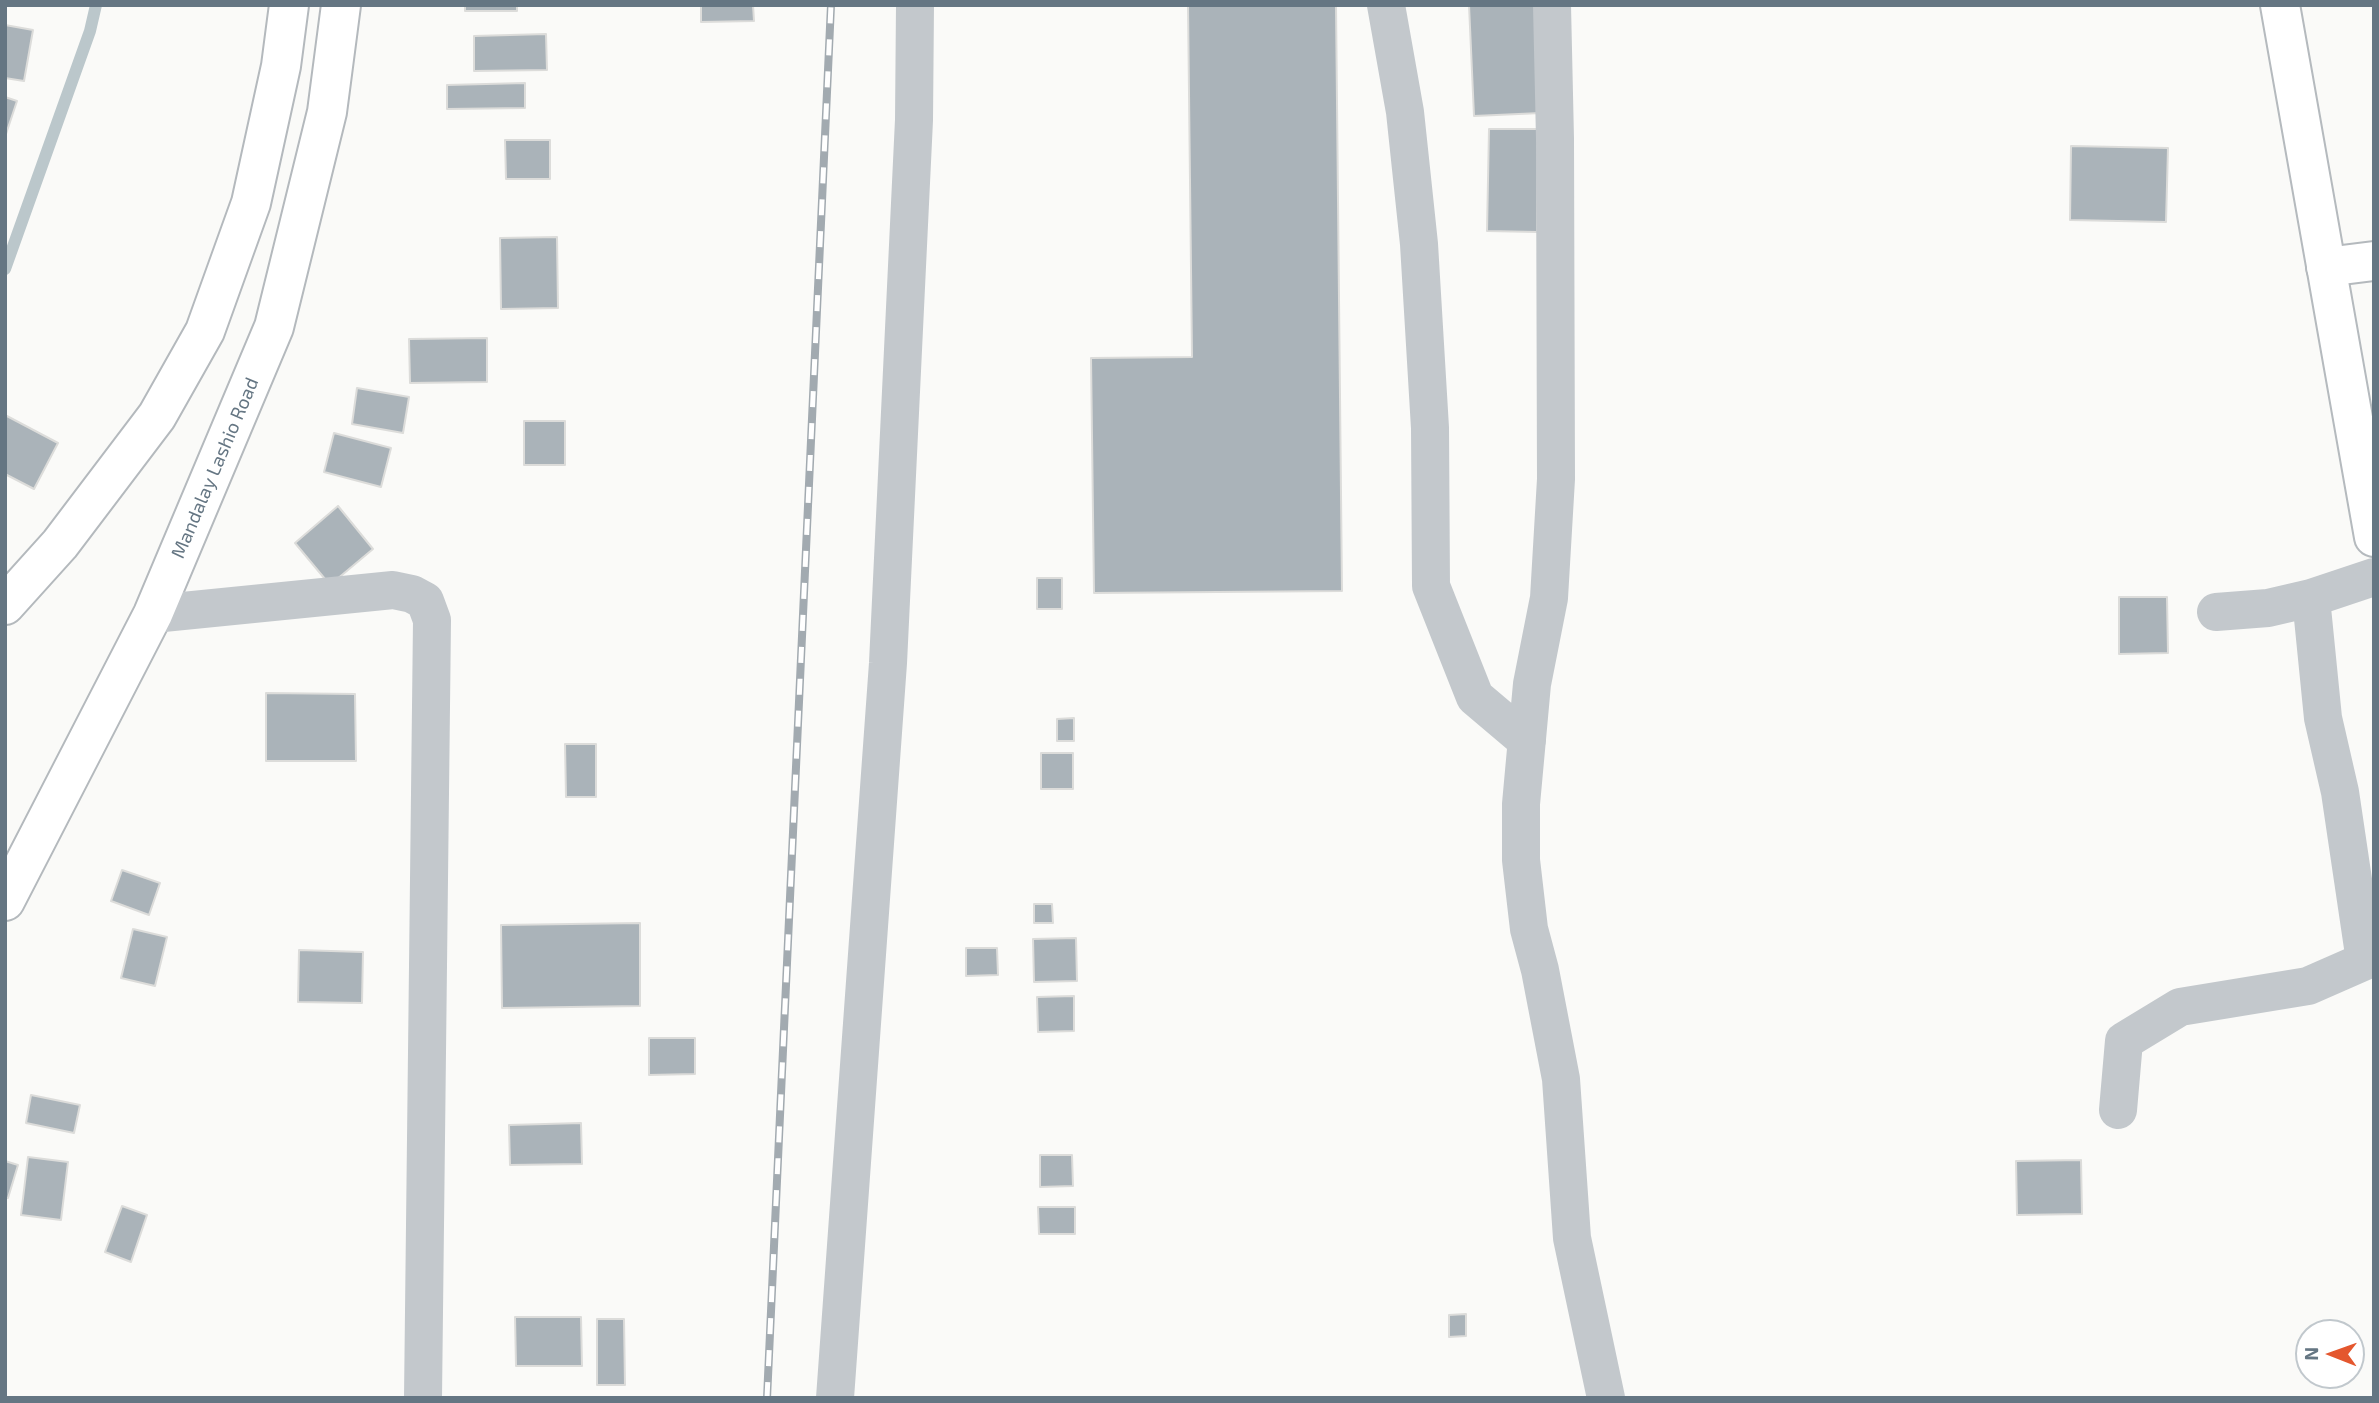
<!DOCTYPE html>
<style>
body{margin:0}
#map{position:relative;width:2379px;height:1403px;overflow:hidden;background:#fafaf8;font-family:"Exo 2",sans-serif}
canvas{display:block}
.frame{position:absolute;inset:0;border:7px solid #657683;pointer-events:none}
.north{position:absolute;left:2295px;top:1319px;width:70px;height:70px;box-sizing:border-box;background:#fff;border:2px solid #c1c8cd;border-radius:50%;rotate:271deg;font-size:19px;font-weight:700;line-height:28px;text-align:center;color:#657683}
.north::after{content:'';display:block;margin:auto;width:24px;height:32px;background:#e4572e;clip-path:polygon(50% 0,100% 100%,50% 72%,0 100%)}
</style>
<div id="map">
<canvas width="2379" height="1403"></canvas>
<div class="frame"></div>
<div class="north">N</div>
</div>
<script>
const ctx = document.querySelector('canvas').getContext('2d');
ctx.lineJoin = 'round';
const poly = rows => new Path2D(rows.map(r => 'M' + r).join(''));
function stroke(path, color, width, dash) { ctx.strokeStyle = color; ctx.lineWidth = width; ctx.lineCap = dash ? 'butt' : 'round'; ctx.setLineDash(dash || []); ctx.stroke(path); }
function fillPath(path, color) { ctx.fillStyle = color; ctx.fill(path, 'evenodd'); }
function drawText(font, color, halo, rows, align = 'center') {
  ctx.font = font + ' "Exo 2",sans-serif'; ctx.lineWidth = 7; ctx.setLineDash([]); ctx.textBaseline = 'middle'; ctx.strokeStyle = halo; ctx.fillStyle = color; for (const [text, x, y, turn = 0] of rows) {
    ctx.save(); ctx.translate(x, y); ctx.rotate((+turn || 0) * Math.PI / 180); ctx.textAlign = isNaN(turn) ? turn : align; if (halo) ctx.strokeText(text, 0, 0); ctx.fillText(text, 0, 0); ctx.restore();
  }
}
stroke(poly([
 [5,269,90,31,96,5]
]), '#bbc7cb', 12);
const building = poly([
 [465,5,517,5,517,11,465,11,465,5],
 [701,5,753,5,754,21,701,22,701,5],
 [1188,5,1336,5,1342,591,1094,593,1091,358,1192,357,1188,5],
 [1469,5,1536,5,1541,113,1474,116,1469,5],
 [5,25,33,30,24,81,5,78,5,25],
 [546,34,547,70,474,71,474,36,546,34],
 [525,83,525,108,447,109,447,85,525,83],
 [5,97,17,101,5,137,5,97],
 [1489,129,1538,129,1537,232,1487,231,1489,129],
 [505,140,550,140,550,179,506,179,505,140],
 [2071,146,2168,148,2166,222,2070,220,2071,146],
 [557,237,558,308,501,309,500,238,557,237],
 [487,338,487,382,410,383,409,339,487,338],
 [357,388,409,397,403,433,352,424,357,388],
 [5,415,58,443,34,489,5,474,5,415],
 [524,421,565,421,565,465,524,465,524,421],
 [334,433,391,448,381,487,324,472,334,433],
 [338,506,373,549,330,585,295,543,338,506],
 [1037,578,1062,578,1062,609,1037,609,1037,578],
 [2119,597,2167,597,2168,653,2119,654,2119,597],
 [266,693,355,694,356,761,266,761,266,693],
 [1074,718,1074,741,1057,741,1057,719,1074,718],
 [565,744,596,744,596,797,566,797,565,744],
 [1041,753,1073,753,1073,789,1041,789,1041,753],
 [122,870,160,883,149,915,111,901,122,870],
 [1034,904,1052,904,1053,923,1034,923,1034,904],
 [640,923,640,1006,502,1008,501,925,640,923],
 [133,929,167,937,155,986,121,978,133,929],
 [1076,938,1077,981,1034,982,1033,939,1076,938],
 [966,948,997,948,998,975,966,976,966,948],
 [299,950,363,952,362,1003,298,1002,299,950],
 [1074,996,1074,1031,1038,1032,1037,997,1074,996],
 [649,1038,695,1038,695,1074,649,1075,649,1038],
 [31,1095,80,1105,74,1133,26,1123,31,1095],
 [581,1123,582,1164,510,1165,509,1125,581,1123],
 [1040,1155,1072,1155,1073,1186,1040,1187,1040,1155],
 [28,1157,68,1162,61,1220,21,1215,28,1157],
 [2081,1160,2082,1214,2017,1215,2016,1161,2081,1160],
 [5,1161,18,1165,8,1198,5,1198,5,1161],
 [122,1206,147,1215,131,1262,105,1252,122,1206],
 [1038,1207,1075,1207,1075,1234,1039,1234,1038,1207],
 [1466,1314,1466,1336,1449,1337,1449,1315,1466,1314],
 [515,1317,581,1317,582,1366,516,1366,515,1317],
 [597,1319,624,1319,625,1385,597,1385,597,1319]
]);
fillPath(building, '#aab3b9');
stroke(building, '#dcdcda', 2);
const major = poly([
 [2280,5,2374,537]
]);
const highway = poly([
 [2326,267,2374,261],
 [5,605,60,544,157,416,205,331,251,203,281,66,289,5],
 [5,901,153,614,274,327,327,112,341,5]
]);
stroke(major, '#b5babe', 42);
stroke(highway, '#b4b9bd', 42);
stroke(poly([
 [1386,5,1405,112,1419,244,1430,428,1431,586,1475,697,1527,741],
 [1552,5,1555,139,1556,479,1549,598,1532,684,1521,804,1521,860,1529,929,1540,970,1561,1079,1572,1238,1606,1398],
 [2216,612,2268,608,2311,598,2374,577],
 [153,614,393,590,412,594,425,601,432,620,423,1398],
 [2118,1110,2124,1041,2180,1007,2308,986,2365,961,2340,792,2323,718,2311,598],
 [835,1398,888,663,914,120,915,5]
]), '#c3c8cc', 38);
stroke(major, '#fff', 38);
stroke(highway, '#fff', 38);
const rail = poly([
 [767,1398,831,5]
]);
stroke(rail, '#a2aab0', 8);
stroke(rail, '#fff', 5, [16]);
drawText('19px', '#657683', '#fff', [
 ["Mandalay Lashio Road",215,468,-67]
]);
</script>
